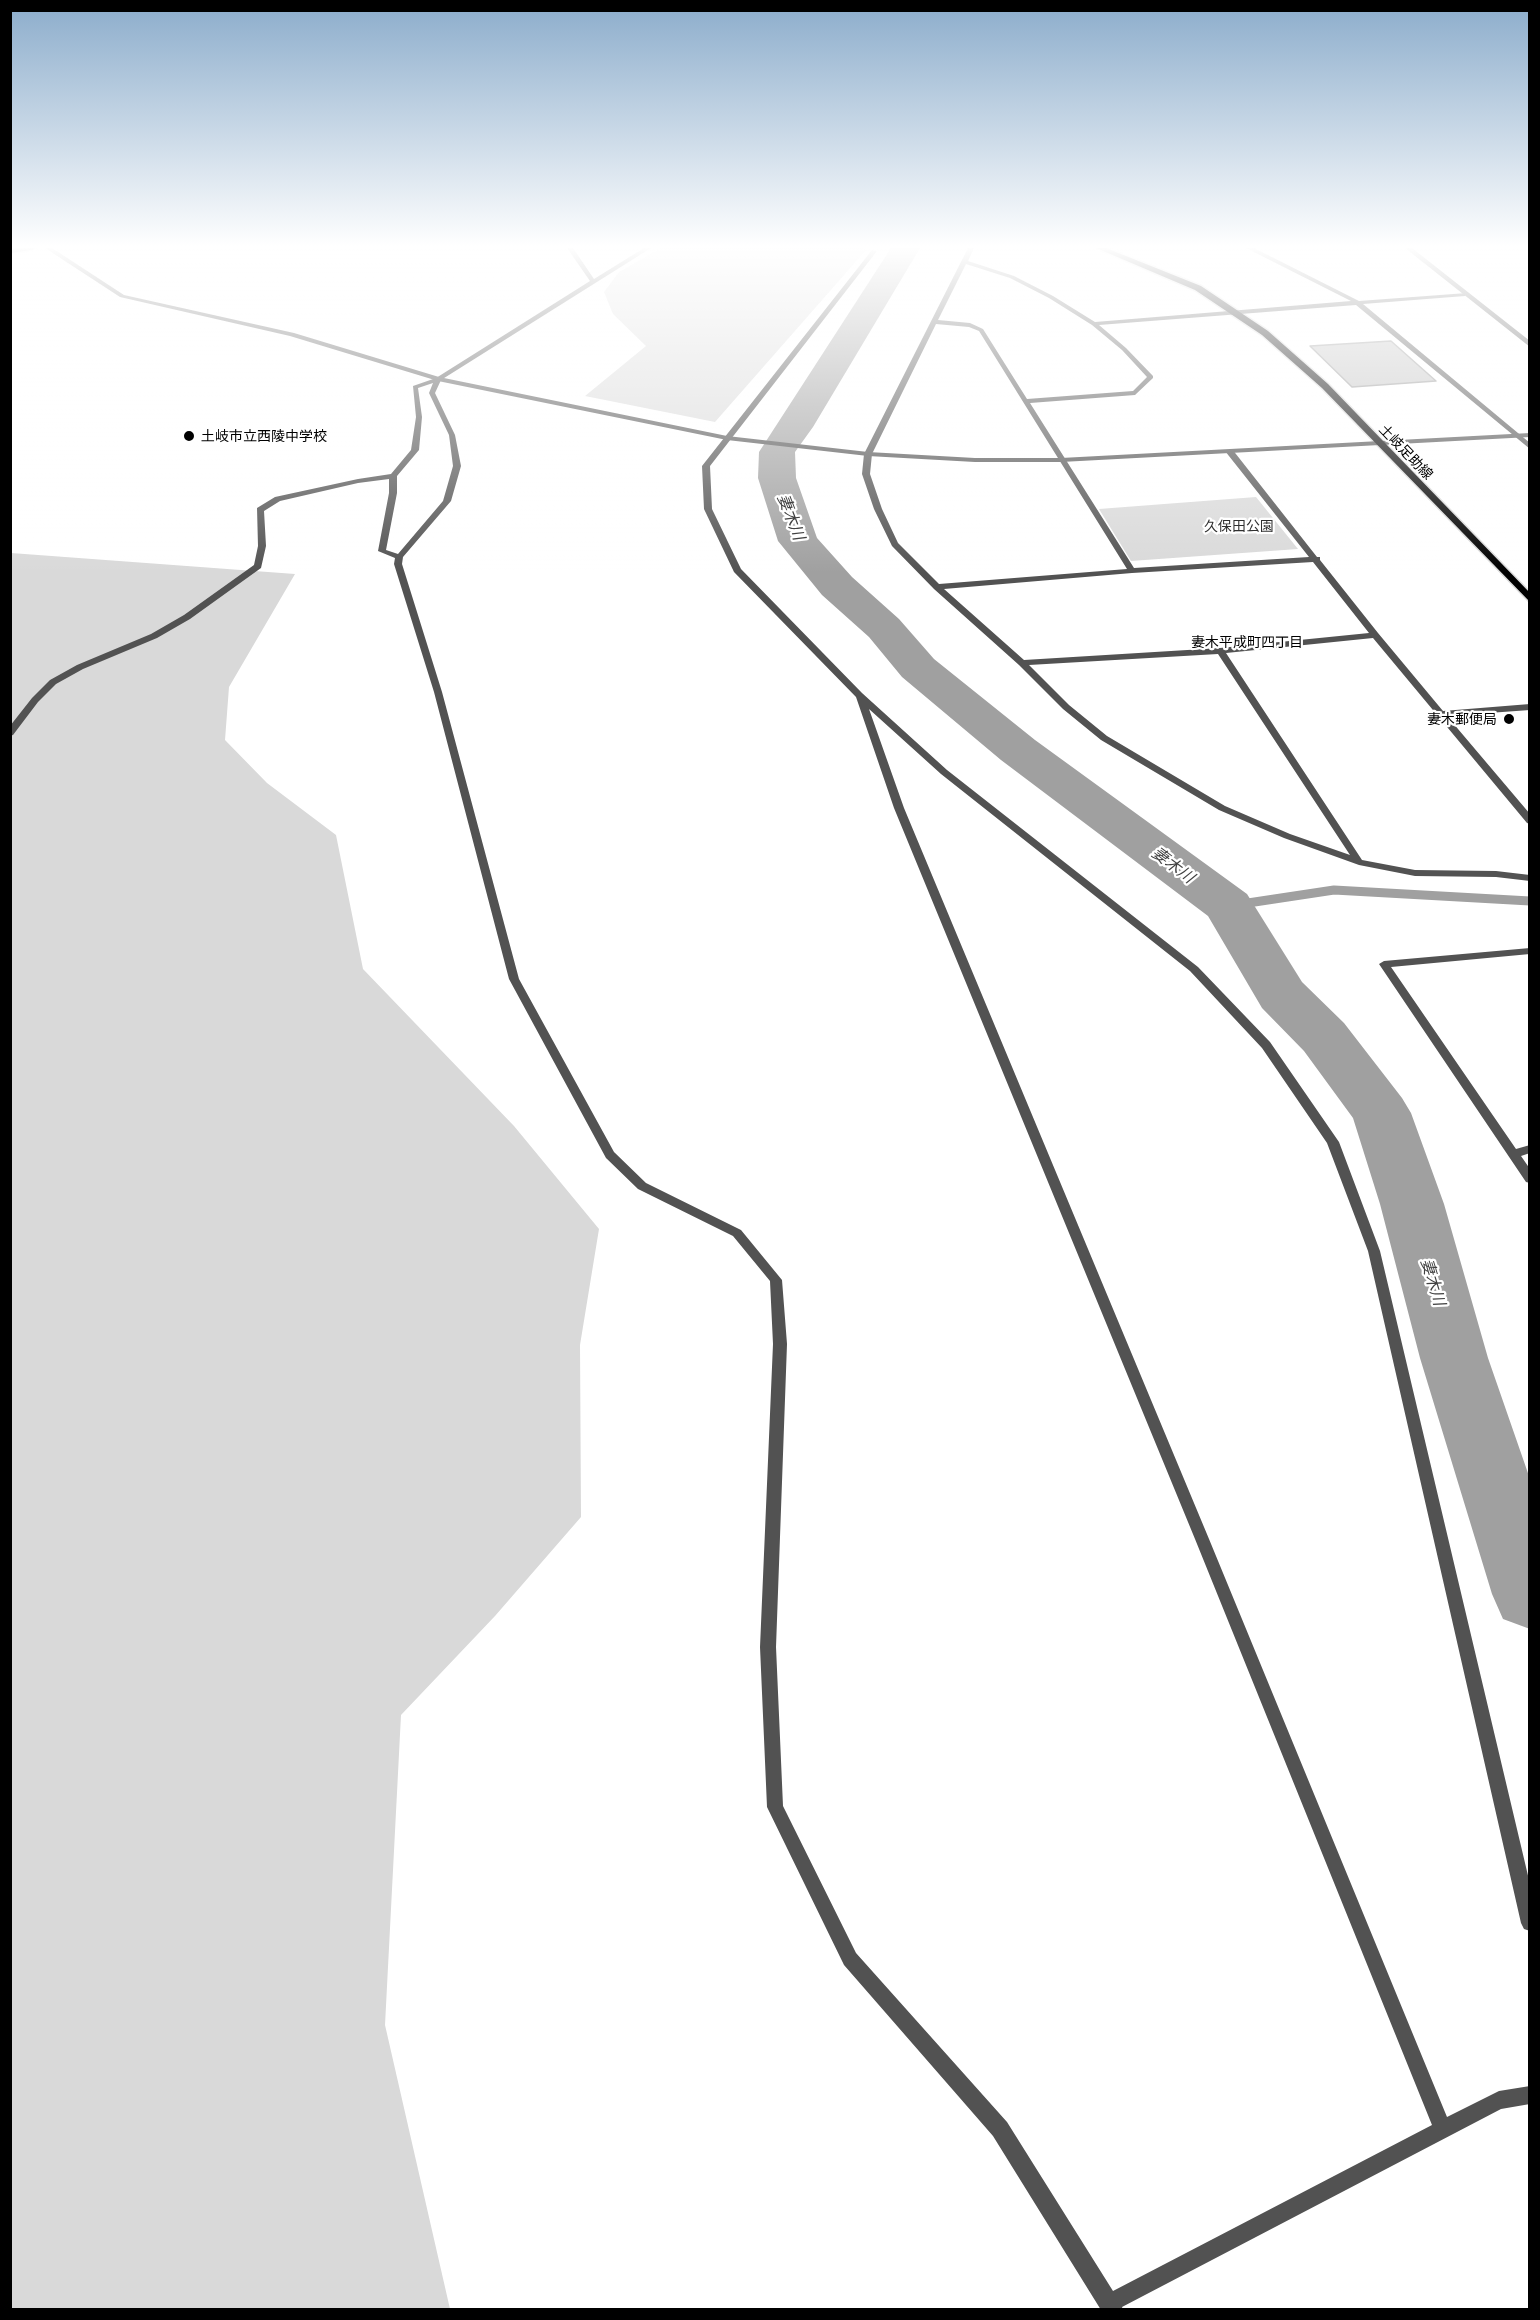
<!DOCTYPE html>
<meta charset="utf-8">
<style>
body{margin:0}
#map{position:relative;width:1540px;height:2320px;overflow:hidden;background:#fff;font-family:Ubuntu,sans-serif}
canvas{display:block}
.frame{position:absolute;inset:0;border:12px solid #000;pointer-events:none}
</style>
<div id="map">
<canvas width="1540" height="2320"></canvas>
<div class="frame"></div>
</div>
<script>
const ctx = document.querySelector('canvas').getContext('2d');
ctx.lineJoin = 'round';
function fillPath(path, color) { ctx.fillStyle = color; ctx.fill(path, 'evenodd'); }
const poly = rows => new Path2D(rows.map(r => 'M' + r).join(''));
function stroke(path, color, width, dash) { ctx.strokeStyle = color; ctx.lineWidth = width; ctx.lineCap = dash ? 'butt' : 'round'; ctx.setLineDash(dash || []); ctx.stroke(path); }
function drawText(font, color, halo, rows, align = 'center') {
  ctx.font = font + ' Ubuntu,"Noto Sans JP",sans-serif'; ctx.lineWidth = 4.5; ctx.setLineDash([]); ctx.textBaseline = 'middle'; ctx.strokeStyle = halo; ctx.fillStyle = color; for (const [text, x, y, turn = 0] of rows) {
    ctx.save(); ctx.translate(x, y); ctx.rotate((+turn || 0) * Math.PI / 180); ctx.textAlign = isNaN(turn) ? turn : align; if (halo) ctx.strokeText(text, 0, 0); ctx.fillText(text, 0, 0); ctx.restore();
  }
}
fillPath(poly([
 [661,248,863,248,866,250,715,422,585,396,646,346,613,314,604,292,619,272],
 [1256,497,1298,549,1131,561,1099,509],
 [11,553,295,574,229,687,225,740,267,783,336,835,363,969,514,1126,599,1229,580,1345,581,1517,495,1616,401,1715,385,2025,450,2309,11,2309]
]), '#d9d9d9');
stroke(poly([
 [1228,906,1334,890,1530,901]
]), '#a0a0a0', 9);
fillPath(poly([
 [891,248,920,248,813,427,795,452,796,478,817,538,852,577,899,619,934,659,1035,740,1247,894,1302,982,1344,1023,1402,1098,1411,1113,1444,1204,1488,1358,1530,1479,1530,1629,1503,1619,1492,1594,1420,1358,1380,1204,1353,1118,1304,1051,1262,1008,1208,916,1001,760,902,677,869,637,822,595,778,541,758,478,759,452,891,248]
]), '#a0a0a0');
const building = poly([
 [1391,341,1436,381,1352,387,1310,346,1391,341]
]);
fillPath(building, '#c2c2c2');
stroke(building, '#969696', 1.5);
const primary = poly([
 [35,248,32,250,10,253,10,249,35,248],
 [1096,248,1106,248,1201,286,1268,331,1328,384,1530,593,1530,602,1322,388,1262,335,1195,290,1096,248]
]);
stroke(primary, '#dbdbdb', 3);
fillPath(poly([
 [567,248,573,248,594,279,644,248,651,248,441,380,435,393,455,435,461,466,451,501,403,557,402,564,442,692,519,979,614,1152,646,1183,741,1230,782,1280,787,1344,776,1647,783,1806,856,1953,1007,2122,1113,2291,1432,2125,1195,1539,894,808,856,697,734,572,704,509,702,466,872,250,877,251,710,466,712,509,741,569,862,693,947,770,1198,967,1270,1042,1339,1142,1380,1251,1530,1884,1530,1931,1524,1929,1521,1923,1368,1251,1327,1143,1262,1048,1190,971,941,774,869,709,904,808,1209,1539,1447,2117,1499,2091,1530,2086,1530,2104,1501,2109,1122,2307,1123,2310,1101,2310,993,2136,844,1965,767,1807,760,1647,773,1344,770,1281,733,1236,638,1189,606,1158,509,979,434,692,394,564,395,558,378,551,389,493,389,479,358,483,280,501,264,511,266,546,261,568,190,619,157,638,83,669,56,684,38,702,13,735,10,736,10,726,32,698,50,680,77,665,151,634,184,615,254,565,258,546,257,508,275,497,358,479,391,474,411,450,416,417,413,386,436,378,590,281,567,248],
 [433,383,429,393,449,435,453,466,443,501,398,554,386,550,397,493,397,476,419,450,422,417,418,388,433,383],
 [968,248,974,248,968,261,1014,276,1053,296,1095,322,1351,301,1246,248,1254,248,1359,301,1467,293,1465,296,1363,304,1530,443,1530,449,1356,305,1099,325,1126,348,1153,376,1153,378,1135,395,1030,403,1134,568,1309,557,1225,451,1232,449,1317,557,1320,557,1320,560,1378,633,1443,711,1530,704,1530,710,1447,716,1530,814,1530,824,1527,823,1373,638,1226,653,1362,860,1415,870,1496,871,1530,875,1530,881,1496,877,1415,876,1359,865,1284,838,1219,810,1101,740,1063,709,1019,665,934,589,892,546,874,509,862,474,864,454,968,248],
 [966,264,1010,278,1049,298,1092,325,1122,350,1147,377,1133,391,1027,399,983,329,970,323,938,320,966,264],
 [936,324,969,327,979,331,1127,569,939,584,898,543,882,509,870,474,872,454,936,324],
 [1313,562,1369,633,1220,648,1024,660,944,589,1132,573,1313,562],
 [1218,654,1350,855,1290,834,1225,806,1107,736,1069,705,1029,665,1218,654],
 [1530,948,1530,954,1391,967,1516,1149,1530,1145,1530,1153,1521,1156,1530,1169,1530,1183,1526,1182,1379,964,1384,961,1530,948]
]), '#525252');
fillPath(poly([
 [45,248,52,248,124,295,294,333,439,377,727,436,868,452,975,458,1061,458,1530,433,1530,437,1061,462,975,462,868,456,727,440,438,381,290,336,120,297,45,248],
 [1405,248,1412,248,1530,341,1530,347,1405,248]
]), '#525252');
fillPath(primary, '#000');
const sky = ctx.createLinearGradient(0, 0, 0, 573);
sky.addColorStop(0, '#8baccb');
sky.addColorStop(0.43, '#fff');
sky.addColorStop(1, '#ffffff00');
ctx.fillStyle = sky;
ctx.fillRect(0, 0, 1540, 573);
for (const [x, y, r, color] of [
 [189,436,6,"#000"],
 [1509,719,6,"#000"]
]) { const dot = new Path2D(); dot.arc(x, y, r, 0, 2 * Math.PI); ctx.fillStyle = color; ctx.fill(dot); stroke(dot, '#fff', 2); }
drawText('14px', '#000', '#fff', [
 ["土岐市立西陵中学校",201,436],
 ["妻木郵便局",1497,719,"right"]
], 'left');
drawText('14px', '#000', '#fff', [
 ["土岐足助線",1406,452,46]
]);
drawText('14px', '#303030', '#fff', [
 ["久保田公園",1239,526]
]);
drawText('14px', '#000', '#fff', [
 ["妻木平成町四丁目",1247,642]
]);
drawText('italic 16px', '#414141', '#fff', [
 ["妻木川",791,517,69],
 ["妻木川",1173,865,37],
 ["妻木川",1433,1282,73]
]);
</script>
